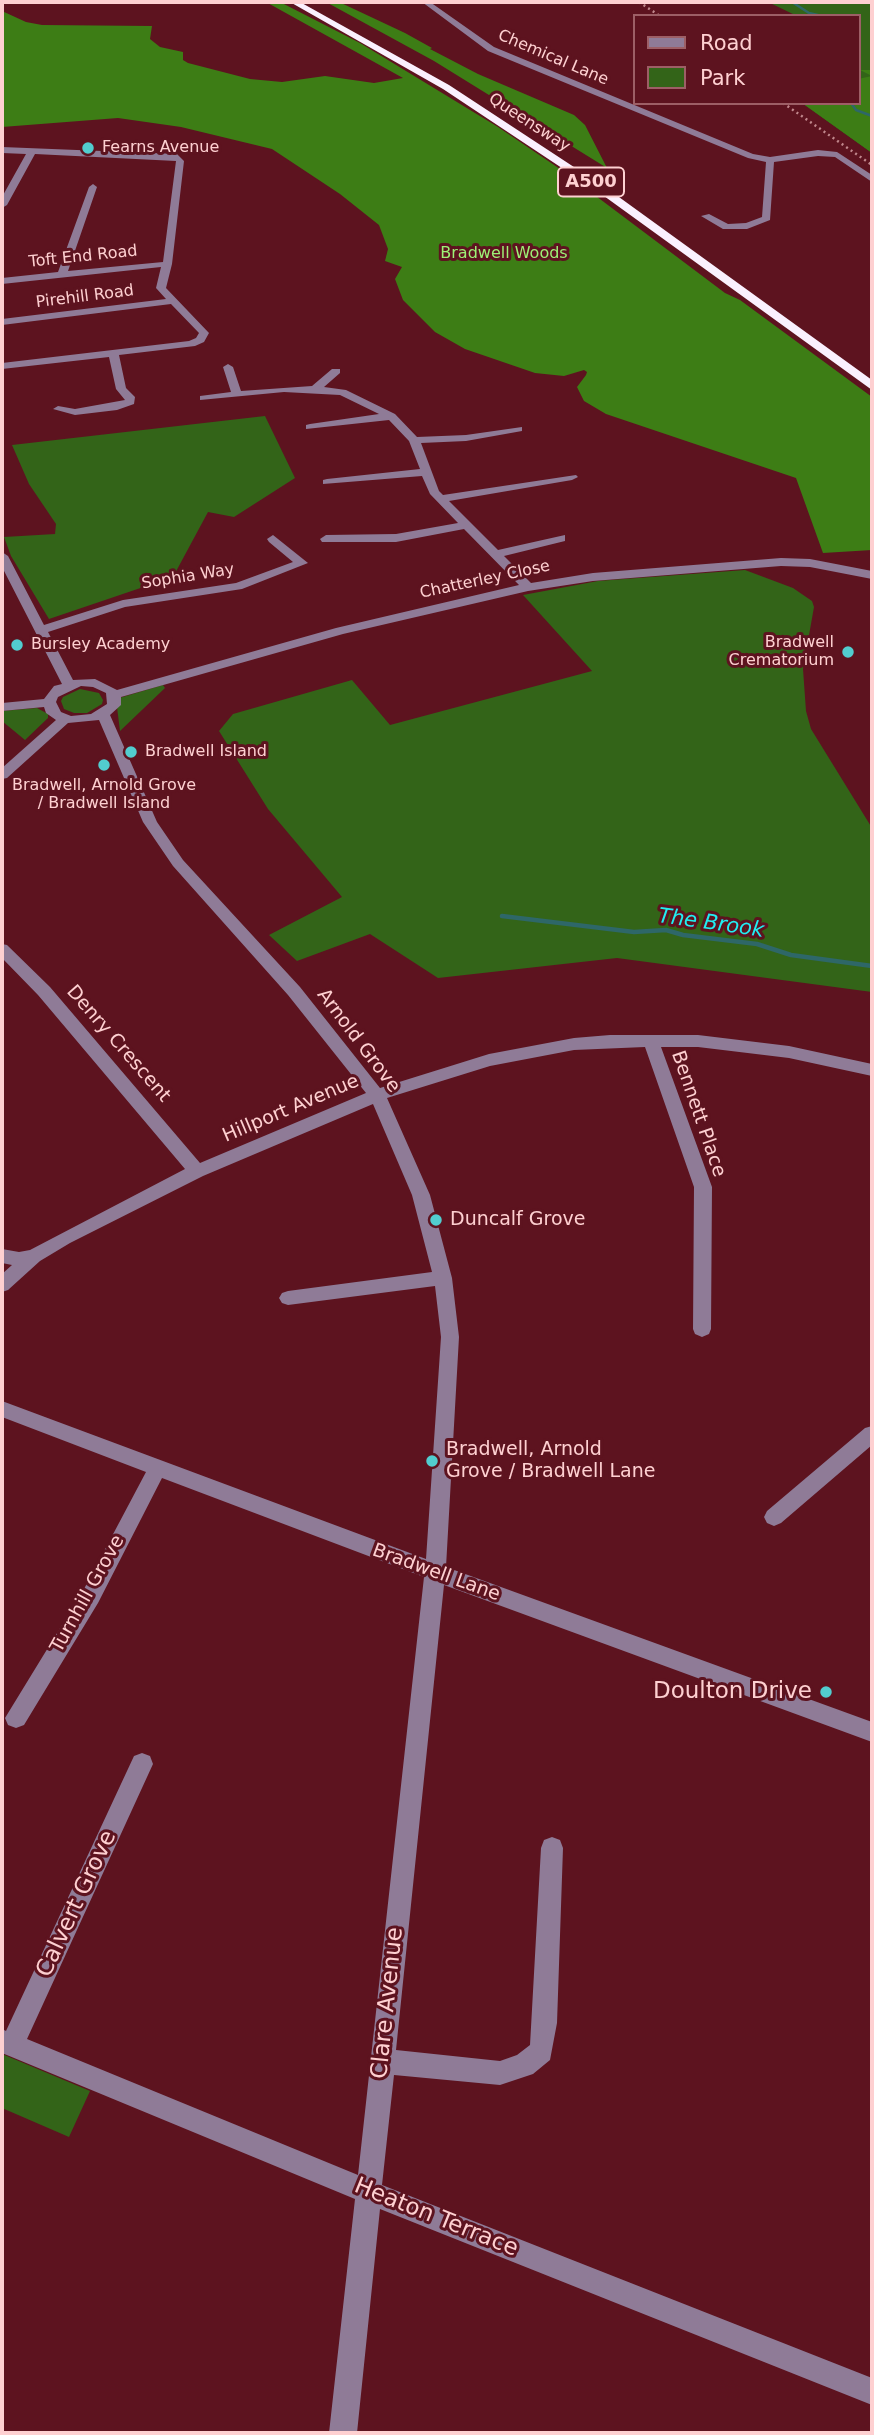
<!DOCTYPE html>
<style>
body{margin:0}
#map{position:relative;width:874px;height:2435px;overflow:hidden;background:#5d131f;font-family:"DejaVu Sans",sans-serif}
canvas{display:block}
.frame{position:absolute;inset:0;border:4px solid #fed0d1;pointer-events:none}
.legend{position:absolute;left:633px;top:14px;width:228px;height:91px;box-sizing:border-box;background:#5d131f;border:2px solid #9d5f66;margin:0;padding:9px 12px;list-style:none;font-size:21px;color:#fed0d1}
.legend li{display:flex;align-items:center;gap:14px;height:35px}
.legend b{width:35px;border:2px solid #9d5f66}
</style>
<div id="map">
<canvas width="874" height="2435"></canvas>
<div class="frame"></div>
<ul class="legend">
<li><b style="height:9px;background:#8f7b97"></b>Road</li>
<li><b style="height:19px;background:#336418"></b>Park</li>
</ul>
</div>
<script>
const ctx = document.querySelector('canvas').getContext('2d');
ctx.lineJoin = 'round';
function fillPath(path, color) { ctx.fillStyle = color; ctx.fill(path, 'evenodd'); }
const poly = rows => new Path2D(rows.map(r => 'M' + r).join(''));
function stroke(path, color, width, dash) { ctx.strokeStyle = color; ctx.lineWidth = width; ctx.lineCap = dash ? 'butt' : 'round'; ctx.setLineDash(dash || []); ctx.stroke(path); }
function drawText(font, color, halo, rows, align = 'center') {
  ctx.font = font + ' "DejaVu Sans",sans-serif'; ctx.lineWidth = 6; ctx.setLineDash([]); ctx.textBaseline = 'middle'; ctx.strokeStyle = halo; ctx.fillStyle = color; for (const [text, x, y, turn = 0] of rows) {
    ctx.save(); ctx.translate(x, y); ctx.rotate((+turn || 0) * Math.PI / 180); ctx.textAlign = isNaN(turn) ? turn : align; if (halo) ctx.strokeText(text, 0, 0); ctx.fillText(text, 0, 0); ctx.restore();
  }
}
fillPath(poly([
 [768,2,872,2,872,153,802,103,858,103,858,16,797,16],
 [265,416,295,478,234,517,208,512,173,577,49,619,11,556,4,537,55,534,56,524,29,484,12,445],
 [745,570,793,588,812,601,814,607,803,669,806,711,811,729,872,828,872,992,617,958,438,978,370,934,297,961,269,935,342,897,268,809,219,731,233,714,352,680,390,725,592,671,523,595,598,581],
 [163,685,165,688,120,731,116,699],
 [80,689,99,693,103,700,102,704,87,713,74,713,64,709,61,701,63,697],
 [37,708,48,714,48,718,25,740,2,721,2,711],
 [2,2054,90,2091,69,2137,2,2108]
]), '#336418');
fillPath(poly([
 [266,2,280,2,360,43,498,127,560,169,725,293,740,300,872,397,872,550,823,553,796,478,606,414,584,401,577,387,586,375,587,372,584,370,564,376,535,373,465,349,435,332,403,300,395,279,402,267,385,261,388,249,379,225,340,194,272,149,181,127,118,118,2,127,2,11,26,22,42,25,152,26,150,39,160,47,183,52,183,60,188,63,250,79,282,82,325,76,374,83,403,78],
 [326,2,339,2,405,33,432,48,430,49,478,74,574,115,585,125,607,168,434,61],
 [860,70,872,70,872,153,802,103,858,103,858,79,872,76]
]), '#3d7d15');
stroke(poly([
 [792,2,809,13,822,16],
 [851,103,856,110,872,116]
]), '#2e6768', 2.5);
stroke(poly([
 [502,916,634,932,666,930,683,935,757,944,791,955,872,966]
]), '#2e6768', 4.5);
fillPath(poly([
 [422,2,430,2,494,47,753,154,770,157,818,150,837,152,872,175,872,182,835,157,818,156,774,162,770,220,747,229,723,229,701,216,709,214,728,224,746,223,762,217,766,162,748,158,488,51,422,2],
 [2,147,177,154,184,161,172,264,166,288,209,333,204,342,195,346,119,355,126,388,135,397,134,404,117,410,75,415,53,409,58,406,75,409,125,400,116,389,109,357,2,369,2,363,189,341,196,338,199,333,171,304,2,325,2,319,166,299,156,288,161,267,2,284,2,278,58,272,89,187,93,184,97,187,68,271,163,262,176,161,35,154,7,205,2,208,2,197,26,154,2,153,2,147],
 [228,364,233,367,241,391,312,386,332,369,340,369,340,373,324,387,346,390,395,414,417,437,466,435,522,427,522,431,466,441,421,443,439,491,443,495,576,475,578,477,572,480,449,501,498,550,565,535,565,541,504,556,531,583,593,573,781,558,810,559,872,571,872,579,810,567,781,566,593,581,528,591,343,634,121,697,121,705,110,715,157,822,183,860,300,987,380,1088,489,1054,574,1038,610,1035,698,1035,789,1046,872,1064,872,1076,789,1058,698,1047,661,1047,712,1187,711,1329,709,1334,702,1337,695,1334,693,1329,694,1187,645,1047,574,1050,490,1066,387,1098,430,1195,452,1278,459,1337,446,1567,872,1722,872,1742,444,1585,396,2050,500,2061,517,2055,530,2045,541,1848,544,1840,552,1837,560,1840,563,1848,557,2023,550,2060,533,2074,500,2085,394,2075,382,2185,872,2378,872,2405,380,2209,357,2433,329,2433,355,2199,2,2053,2,2029,6,2031,134,1756,142,1753,150,1756,153,1764,27,2039,358,2175,424,1577,162,1478,98,1603,24,1725,16,1728,8,1725,5,1718,84,1589,146,1472,2,1417,2,1401,426,1559,441,1337,435,1286,288,1305,282,1303,279,1298,282,1293,288,1291,432,1272,412,1195,373,1104,203,1176,70,1243,40,1261,8,1290,2,1292,2,1274,12,1265,2,1263,2,1249,19,1252,30,1250,185,1169,38,995,2,958,2,944,7,945,50,987,200,1163,366,1093,288,995,173,866,143,822,99,720,68,723,7,778,2,779,2,768,56,720,46,713,44,707,2,711,2,703,44,699,54,686,62,684,2,567,2,552,8,556,44,625,123,600,236,583,293,562,269,542,267,539,273,535,308,563,242,589,125,607,48,632,73,680,95,679,117,690,336,628,519,585,464,529,396,542,322,542,320,539,326,535,396,534,458,523,430,494,422,476,323,484,323,480,327,479,420,469,409,441,389,420,306,429,306,425,310,424,379,414,340,395,284,392,200,400,200,396,231,392,223,367,228,364],
 [81,686,93,687,106,693,107,704,91,714,71,716,61,712,56,702,58,697,81,686],
 [872,1426,872,1445,781,1523,774,1526,767,1523,764,1517,767,1511,865,1428,872,1426]
]), '#8f7b97');
fillPath(poly([
 [290,2,300,2,449,85,612,192,872,380,872,390,604,196,443,89,290,2]
]), '#faf0fe');
stroke(poly([
 [639,2,660,16],
 [783,103,872,165]
]), '#c0878c', 2.5, [2, 3.5]);
for (const [x, y, r, color] of [
 [88,148,7,"#52cdcf"],
 [17,645,7,"#52cdcf"],
 [848,652,7,"#52cdcf"],
 [131,752,7,"#52cdcf"],
 [104,765,7,"#52cdcf"],
 [436,1220,7,"#52cdcf"],
 [432,1461,7,"#52cdcf"],
 [826,1692,7,"#52cdcf"]
]) { const dot = new Path2D(); dot.arc(x, y, r, 0, 2 * Math.PI); ctx.fillStyle = color; ctx.fill(dot); stroke(dot, '#5d131f', 2.5); }
drawText('16px', '#fed0d1', '#5d131f', [
 ["Chemical Lane",553,58,23],
 ["Queensway",529,123,33],
 ["Toft End Road",83,257,-6],
 ["Pirehill Road",85,297,-7],
 ["Sophia Way",188,577,-9],
 ["Chatterley Close",485,580,-12]
]);
drawText('16px', '#fed0d1', '#5d131f', [
 ["Fearns Avenue",102,148],
 ["Bradwell",834,643,"right"],
 ["Crematorium",834,661,"right"],
 ["Bursley Academy",31,645],
 ["Bradwell Island",145,752],
 ["Bradwell, Arnold Grove",104,786,"center"],
 ["/ Bradwell Island",104,804,"center"]
], 'left');
drawText('16px', '#9df176', '#5d131f', [
 ["Bradwell Woods",504,254]
]);
for (const [x, y, w] of [
 [591,182,66]
]) { const box = new Path2D(); box.roundRect(x - w / 2, y - 14.5, w, 29, 5); ctx.fillStyle = '#5d131f'; ctx.fill(box); stroke(box, '#fed0d1', 2); }
drawText('bold 18px', '#fed0d1', null, [
 ["A500",591,182]
]);
drawText('19px', '#fed0d1', '#5d131f', [
 ["Arnold Grove",358,1041,53],
 ["Denry Crescent",118,1044,49],
 ["Hillport Avenue",291,1109,-23],
 ["Bennett Place",698,1114,71],
 ["Bradwell Lane",436,1573,20],
 ["Turnhill Grove",88,1594,-61]
]);
drawText('19px', '#fed0d1', '#5d131f', [
 ["Duncalf Grove",450,1220],
 ["Bradwell, Arnold",446,1450],
 ["Grove / Bradwell Lane",446,1472]
], 'left');
drawText('italic 21px', '#21eef1', '#5d131f', [
 ["The Brook",711,924,8]
]);
drawText('23px', '#fed0d1', '#5d131f', [
 ["Doulton Drive",812,1692]
], 'right');
drawText('23px', '#fed0d1', '#5d131f', [
 ["Calvert Grove",77,1904,-65],
 ["Clare Avenue",388,2003,-84],
 ["Heaton Terrace",436,2218,22]
]);
</script>
